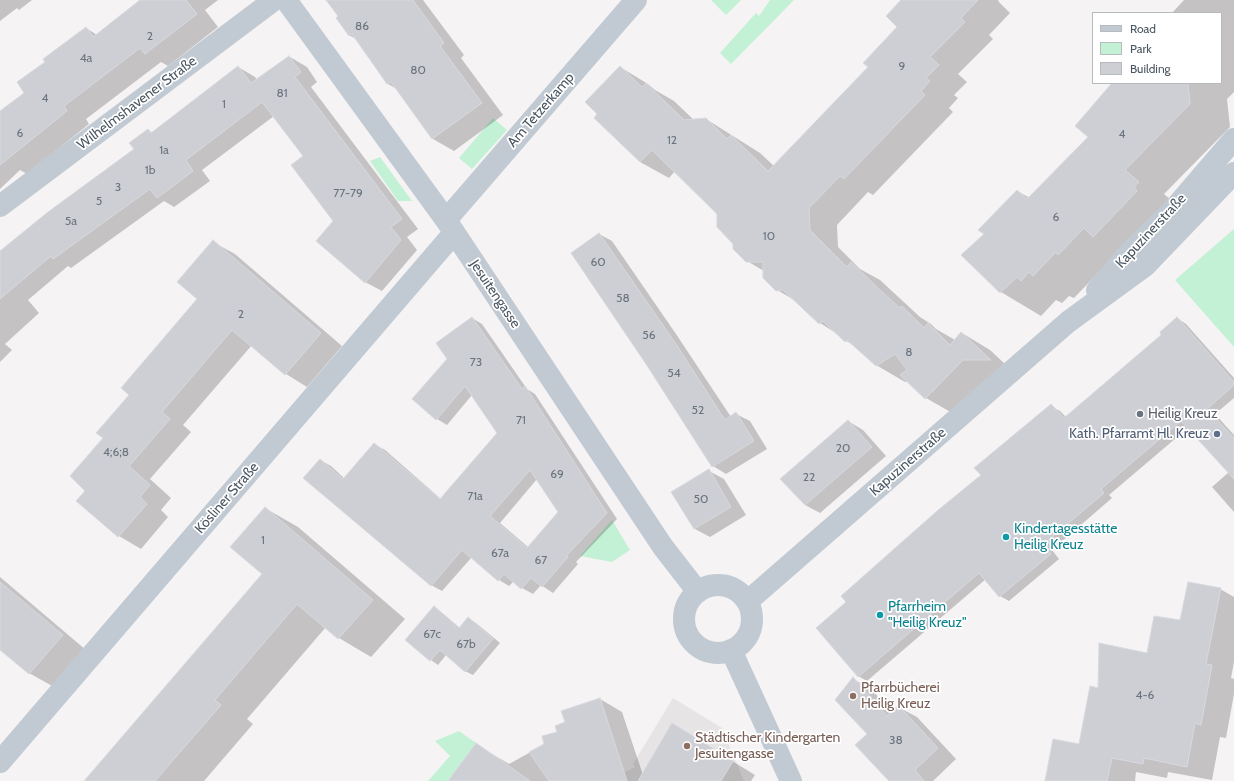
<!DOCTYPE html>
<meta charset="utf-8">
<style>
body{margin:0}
#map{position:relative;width:1234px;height:781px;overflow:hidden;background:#f5f3f3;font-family:Cabin,sans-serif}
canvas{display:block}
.legend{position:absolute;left:1092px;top:12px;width:130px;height:72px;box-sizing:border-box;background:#fff;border:1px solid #b7bbc0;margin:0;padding:5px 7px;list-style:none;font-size:12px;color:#4a5661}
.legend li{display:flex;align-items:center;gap:8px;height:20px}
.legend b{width:20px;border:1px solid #b7bbc0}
</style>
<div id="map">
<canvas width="1234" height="781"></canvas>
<ul class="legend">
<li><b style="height:5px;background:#c1cad2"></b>Road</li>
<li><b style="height:11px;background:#c3f1d5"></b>Park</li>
<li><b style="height:11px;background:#cdcfd5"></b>Building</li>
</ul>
</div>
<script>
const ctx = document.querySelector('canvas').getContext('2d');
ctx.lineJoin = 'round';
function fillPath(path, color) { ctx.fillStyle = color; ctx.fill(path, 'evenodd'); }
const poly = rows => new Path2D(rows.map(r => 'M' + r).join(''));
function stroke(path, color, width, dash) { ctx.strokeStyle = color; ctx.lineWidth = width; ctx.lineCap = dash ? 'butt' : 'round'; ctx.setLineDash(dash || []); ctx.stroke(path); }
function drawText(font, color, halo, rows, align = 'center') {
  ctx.font = font + ' Cabin,sans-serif'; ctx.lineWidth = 3.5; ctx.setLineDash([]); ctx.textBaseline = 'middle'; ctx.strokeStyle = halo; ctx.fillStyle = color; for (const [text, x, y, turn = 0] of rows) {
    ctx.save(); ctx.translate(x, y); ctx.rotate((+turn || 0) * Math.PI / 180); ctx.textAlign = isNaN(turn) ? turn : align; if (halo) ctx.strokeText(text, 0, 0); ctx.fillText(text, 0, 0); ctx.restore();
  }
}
fillPath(poly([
 [673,698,722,728,744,781,607,781,635,767,633,764]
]), '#e6e4e5');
fillPath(poly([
 [711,0,741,0,726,15],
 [770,0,794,0,731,64,720,53,756,13,759,16],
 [493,118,507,130,472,169,459,158],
 [380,157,412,201,398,201,370,161],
 [1234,229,1234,347,1175,280],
 [612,520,630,550,612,562,580,556],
 [459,731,476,743,448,781,428,781,450,756,435,741]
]), '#c3f1d5');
fillPath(poly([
 [0,0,32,0,19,10,17,8,0,21],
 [141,0,218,0,205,10,218,27,168,66,161,62,86,119,89,124,27,174,20,170,0,189,0,112,26,93,47,62,86,28,97,35],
 [327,0,423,0,464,55,461,58,503,115,454,151,433,139,397,89,388,84,356,39,349,35,340,17],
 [902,0,999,0,998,1,1010,13,989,35,993,39,958,74,967,82,954,95,958,98,949,108,953,112,873,195,868,192,837,225,838,247,860,269,880,280,920,317,931,324,936,329,955,340,962,333,990,350,1018,376,954,414,926,398,907,381,905,382,876,365,855,346,846,341,839,335,820,323,796,301,777,290,764,271,747,261,734,243,718,213,675,171,669,178,640,162,595,118,599,114,620,67,648,84,655,90,674,101,694,120,706,119,760,153,774,166,869,67,899,27],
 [1184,0,1234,0,1234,92,1227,99,1230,127,1164,194,1178,206,1096,275,1074,298,1069,296,1062,303,1056,300,1041,316,1001,292,962,255,985,234,1017,191,1030,198,1089,137,1113,83,1221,83,1221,13,1172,13],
 [290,57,307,67,317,82,311,87,418,229,407,237,417,250,382,291,365,282,334,221,304,156,274,116,202,170,210,181,174,207,164,201,71,268,68,266,28,300,39,313,5,344,12,350,0,362,0,253,136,149,148,130,153,133,238,67,255,77,257,80],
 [599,234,612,241,676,334,731,417,736,414,750,421,767,449,726,474,713,466],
 [213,242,235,254,342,346,307,387,286,374,252,345,183,425,191,432,150,479,171,498,161,510,168,517,141,549,119,536,78,501,86,491,104,438,131,394,199,299],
 [472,318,482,324,527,389,535,394,617,519,576,562,578,564,553,593,541,585,533,594,522,588,514,581,509,586,499,580,472,557,442,591,431,585,320,460,331,466,345,479,374,444,385,450,441,499,499,433,472,395,447,425,437,419,448,359],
 [537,479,559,512,528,547,500,523],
 [1177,318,1186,324,1234,378,1234,398,1215,414,1234,435,1234,512,1212,487,1229,472,1189,427,1109,495,1112,498,1052,550,1059,559,1009,601,1000,596,986,579,867,681,858,676,847,602,982,476,1051,406,1060,411,1066,417,1162,336],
 [848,421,863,430,886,456,820,513,805,505],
 [709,471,724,479,746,515,710,537,695,529,673,493],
 [265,508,298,527,405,619,371,657,339,638,326,627,247,719,253,724,204,781,86,781,263,574],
 [0,577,86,650,54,687,29,673,0,648],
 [1220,589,1234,597,1234,662,1231,678,1234,679,1234,694,1226,738,1220,737,1212,780,1168,772,1167,778,1136,772,1135,781,1051,781,1080,745,1099,689,1148,654,1181,622],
 [434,608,441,612,460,628,468,618,476,623,500,643,473,675,465,671,446,655,438,665,431,660,407,640],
 [853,679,871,689,892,712,898,707,917,717,956,759,933,781,890,781,868,735],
 [600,699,622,712,643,775,695,738,755,775,751,781,450,781,477,745,509,764,545,744,558,732,566,723]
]), '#0003');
const building = poly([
 [140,0,186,0,197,14,145,54,140,48,64,106,67,111,0,165,0,111,24,93,17,82,45,62,43,59,86,27,93,37,140,0],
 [326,0,413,0,444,43,440,46,482,103,432,139,391,82,387,84,352,34,349,36,336,18,338,16,326,0],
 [901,0,978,0,961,18,965,22,930,57,939,65,926,78,930,81,921,91,925,95,844,179,840,176,809,208,810,230,847,267,851,262,881,291,900,308,902,306,924,328,928,323,950,345,961,332,991,360,963,360,925,399,900,375,907,370,895,354,876,366,847,340,845,342,823,321,819,324,783,290,776,291,763,278,763,262,746,262,733,249,733,244,717,227,717,214,652,150,640,162,594,118,597,114,585,102,620,66,642,87,646,83,684,120,706,118,727,139,731,135,768,171,868,67,863,63,897,27,886,16,901,0],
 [289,56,301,72,295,77,402,219,391,227,401,240,365,283,316,241,333,221,291,165,303,156,262,102,186,160,193,171,157,198,150,189,53,259,51,256,0,299,0,251,48,212,134,149,129,143,148,129,151,133,238,66,251,83,289,56],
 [1112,83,1188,83,1190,104,1125,170,1139,182,1134,187,1137,191,1093,237,1084,228,1058,255,1056,252,1033,276,1029,272,1021,281,1017,277,1000,293,961,255,984,234,978,230,1017,190,1027,199,1088,137,1075,126,1112,83],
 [599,233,676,344,725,420,736,412,754,441,712,467,646,364,571,253,599,233],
 [213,240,321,333,285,375,232,330,162,412,170,419,129,466,150,485,140,497,147,504,118,537,76,501,85,491,70,476,103,438,96,433,129,395,121,388,197,299,177,282,213,240],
 [472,317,522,389,525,386,607,513,566,556,568,557,542,587,531,578,521,589,504,574,498,581,462,550,431,586,303,478,320,459,343,479,374,443,440,499,497,433,465,386,436,420,412,399,447,359,436,343,472,317],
 [530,470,558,512,527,548,490,516,530,470],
 [1177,317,1234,382,1234,385,1207,409,1234,438,1234,479,1181,421,1101,489,1104,493,1044,544,1051,554,999,597,979,573,858,677,816,628,846,602,841,596,937,511,981,475,974,468,1051,404,1064,418,1161,335,1160,332,1177,317],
 [848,420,872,447,805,505,780,479,848,420],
 [709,469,731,507,694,529,671,492,709,469],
 [265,507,373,600,338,639,297,604,215,700,221,705,155,781,84,781,262,574,230,547,265,507],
 [0,582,63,635,29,674,0,650,0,582],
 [1188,582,1221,588,1206,664,1212,665,1201,725,1195,723,1187,767,1144,758,1143,764,1112,758,1107,781,1045,781,1053,739,1079,744,1090,686,1098,688,1099,643,1147,653,1154,616,1180,620,1188,582],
 [434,606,459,628,468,617,493,639,465,672,440,650,430,661,405,640,434,606],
 [853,677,887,716,898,705,938,748,915,770,924,781,889,781,855,745,867,734,835,700,853,677],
 [600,698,627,781,549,781,529,752,544,744,542,736,557,732,555,726,565,722,561,711,600,698],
 [672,723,733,761,721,781,638,781,672,723],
 [476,743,530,781,448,781,476,743]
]);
fillPath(building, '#cdcfd5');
stroke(building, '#d7d9de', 1);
stroke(poly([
 [286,0,446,220,663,547,698,592],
 [0,206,274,0],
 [446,220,636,0],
 [1097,290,1133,249,1173,210,1234,139],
 '684 619a34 34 0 1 1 68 0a34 34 0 1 1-68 0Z',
 [748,601,1068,322,1146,265,1234,173],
 [731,650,791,781],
 [0,762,454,233]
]), '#c1cad2', 22);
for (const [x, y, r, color] of [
 [1140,414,4,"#6b7280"],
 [1217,434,4,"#5c6f8a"],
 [1006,537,4,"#0f9aa8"],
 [880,615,4,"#0f9aa8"],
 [853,696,4,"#8d6e63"],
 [687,746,4,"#8d6e63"]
]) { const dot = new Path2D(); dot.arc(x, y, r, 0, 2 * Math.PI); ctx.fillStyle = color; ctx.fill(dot); stroke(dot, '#fff', 1.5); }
drawText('12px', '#6b747e', null, [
 ["86",362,26],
 ["2",150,36],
 ["4a",86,58],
 ["9",902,66],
 ["80",418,70],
 ["81",282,93],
 ["4",45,98],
 ["1",224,104],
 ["6",20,133],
 ["4",1122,134],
 ["12",672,140],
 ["1a",164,150],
 ["1b",150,170],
 ["3",118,187],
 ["77-79",348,193],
 ["5",99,201],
 ["6",1056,217],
 ["5a",71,221],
 ["10",769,236],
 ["60",598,262],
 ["58",623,298],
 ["2",241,314],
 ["56",649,335],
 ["8",909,352],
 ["73",476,362],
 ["54",674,373],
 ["52",698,410],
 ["71",521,420],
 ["20",843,448],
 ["4;6;8",116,452],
 ["69",557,474],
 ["22",809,477],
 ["71a",475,496],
 ["50",701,499],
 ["1",263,540],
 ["67a",500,553],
 ["67",541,560],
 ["67c",432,634],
 ["67b",466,644],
 ["4-6",1145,695],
 ["38",896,740]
]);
drawText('14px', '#4a5661', '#fff', [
 ["Wilhelmshavener Straße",137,103,-37],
 ["Am Tetzerkamp",541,110,-49],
 ["Kapuzinerstraße",1151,231,-47],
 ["Jesuitengasse",495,294,56],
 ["Kapuzinerstraße",908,462,-41],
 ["Kösliner Straße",227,498,-49]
]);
drawText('14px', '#5b616d', '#fff', [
 ["Heilig Kreuz",1148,414]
], 'left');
drawText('14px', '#4e5e75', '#fff', [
 ["Kath. Pfarramt Hl. Kreuz",1209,434]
], 'right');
drawText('14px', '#0d838f', '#fff', [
 ["Kindertagesstätte",1014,529],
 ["Heilig Kreuz",1014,545],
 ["Pfarrheim",888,607],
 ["\"Heilig Kreuz\"",888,623]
], 'left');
drawText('14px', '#785e54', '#fff', [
 ["Pfarrbücherei",861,688],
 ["Heilig Kreuz",861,704],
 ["Städtischer Kindergarten",695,738],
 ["Jesuitengasse",695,754]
], 'left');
</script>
